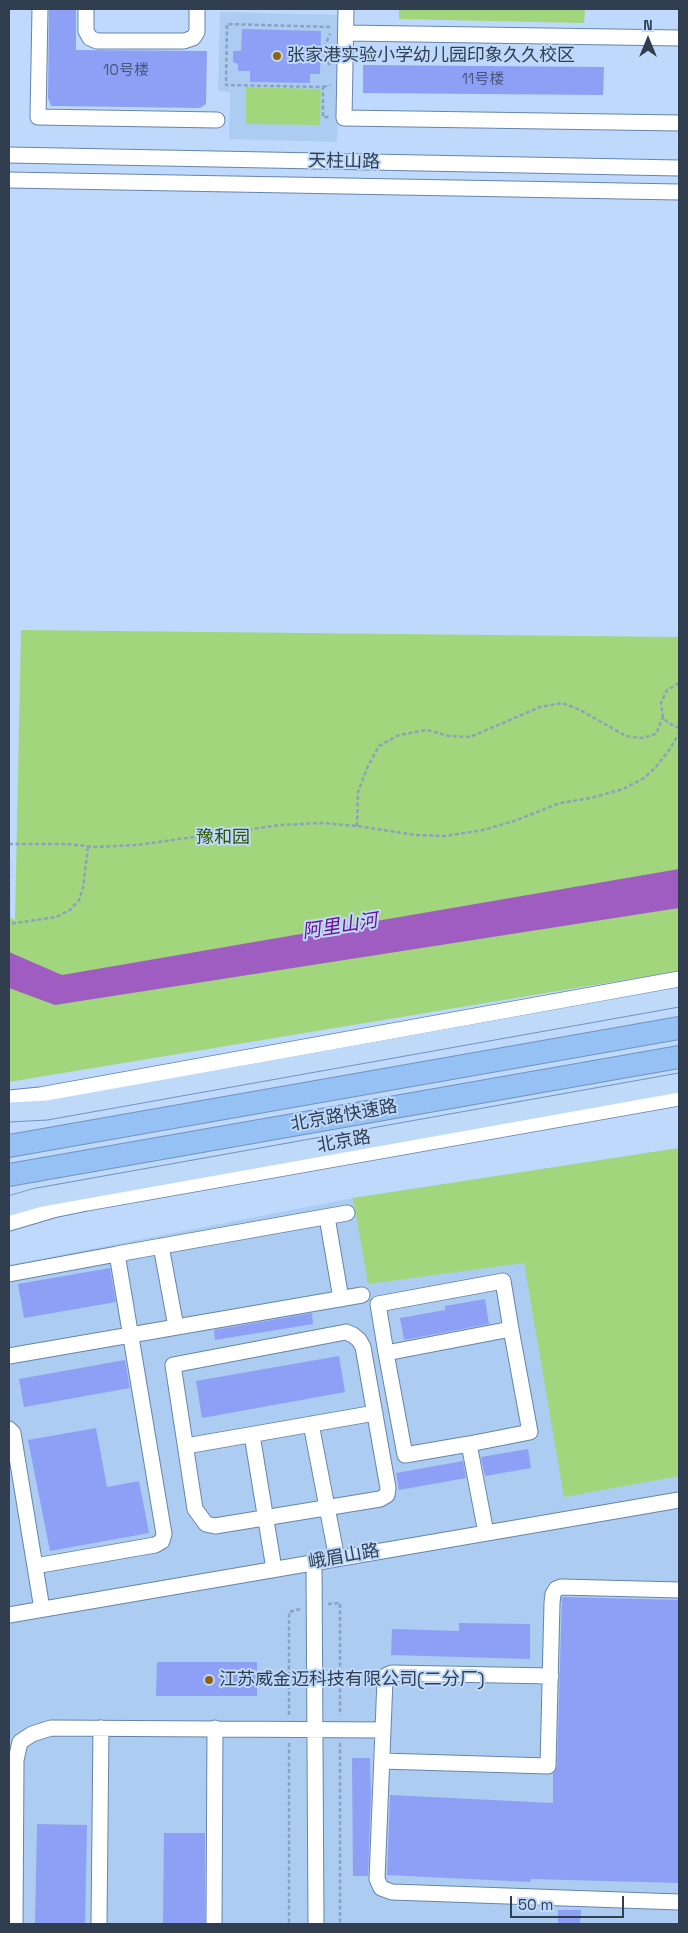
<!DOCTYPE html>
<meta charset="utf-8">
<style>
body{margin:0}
#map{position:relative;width:688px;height:1933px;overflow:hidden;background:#bed9fb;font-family:"Space Grotesk",sans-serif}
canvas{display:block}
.frame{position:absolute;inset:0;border:10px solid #303e4f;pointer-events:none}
.north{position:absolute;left:623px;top:15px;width:50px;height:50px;-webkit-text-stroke:4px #bed9fb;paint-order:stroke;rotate:0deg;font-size:14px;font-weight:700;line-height:20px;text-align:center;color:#303e4f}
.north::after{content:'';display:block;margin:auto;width:18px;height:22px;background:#303e4f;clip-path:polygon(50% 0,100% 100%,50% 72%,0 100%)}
.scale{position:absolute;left:510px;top:1896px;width:114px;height:22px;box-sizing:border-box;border:2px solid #303e4f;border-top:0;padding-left:6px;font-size:15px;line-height:18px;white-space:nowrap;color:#303e4f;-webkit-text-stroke:4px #bed9fb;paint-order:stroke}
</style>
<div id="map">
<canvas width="688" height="1933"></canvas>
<div class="frame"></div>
<div class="north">N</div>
<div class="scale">50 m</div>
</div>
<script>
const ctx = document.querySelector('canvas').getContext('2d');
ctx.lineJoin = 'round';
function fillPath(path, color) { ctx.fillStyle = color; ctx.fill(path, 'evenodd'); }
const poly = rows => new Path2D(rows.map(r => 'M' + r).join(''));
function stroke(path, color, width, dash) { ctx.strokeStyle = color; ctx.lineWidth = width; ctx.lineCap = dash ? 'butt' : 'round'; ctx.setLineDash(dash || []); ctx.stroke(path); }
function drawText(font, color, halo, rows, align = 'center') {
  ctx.font = font + ' "Space Grotesk","Noto Sans SC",sans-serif'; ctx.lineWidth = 4; ctx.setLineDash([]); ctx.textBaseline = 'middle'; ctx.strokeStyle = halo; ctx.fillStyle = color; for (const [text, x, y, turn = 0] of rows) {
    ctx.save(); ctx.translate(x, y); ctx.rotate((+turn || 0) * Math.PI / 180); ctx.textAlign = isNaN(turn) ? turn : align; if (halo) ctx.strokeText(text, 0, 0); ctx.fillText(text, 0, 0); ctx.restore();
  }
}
fillPath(poly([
 [220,12,340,15,337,142,229,139,230,92,218,91],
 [679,1148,679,1924,9,1924,9,1265,353,1198]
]), '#adccf1');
fillPath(poly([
 [399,9,585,9,584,23,399,19],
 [246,87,321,89,320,125,246,124],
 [21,630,679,637,679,971,9,1082,9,917,15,920],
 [679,1148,679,1476,564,1497,524,1263,368,1284,353,1198]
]), '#a2d67d');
fillPath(poly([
 [679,869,679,908,55,1005,9,988,9,952,62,975]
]), '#a05dc1');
fillPath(poly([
 [49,9,76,9,76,50,207,51,206,104,200,108,51,106,48,98],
 [242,29,321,31,320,74,310,74,310,83,250,82,250,71,238,71,238,64,233,62,233,51,241,51],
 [363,65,604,67,603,95,363,93],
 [110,1268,116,1302,24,1318,18,1284],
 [485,1299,489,1324,404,1340,400,1318,445,1310,445,1306],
 [312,1313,313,1324,215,1340,214,1330],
 [339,1356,345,1392,202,1418,196,1381],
 [125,1360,130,1388,24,1407,19,1379],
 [96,1428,107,1487,139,1481,149,1533,50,1551,28,1440],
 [528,1449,531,1468,485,1476,481,1457],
 [463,1461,466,1478,399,1490,396,1473],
 [562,1597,679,1600,679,1883,531,1879,530,1882,387,1875,390,1795,553,1803,553,1773,557,1766],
 [459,1623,530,1624,530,1659,391,1655,392,1629,459,1631],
 [157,1662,257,1662,257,1696,156,1696],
 [352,1758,370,1758,371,1794,368,1876,353,1876],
 [37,1824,87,1825,85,1924,35,1924],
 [164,1833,205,1833,205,1924,163,1924],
 [558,1910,581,1910,580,1924,558,1923]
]), '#8da0f6');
const minor = poly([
 [40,9,38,117,217,120],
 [86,9,86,31,90,38,97,41,184,41,193,38,197,32,197,9],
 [346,9,344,118,679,123],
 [346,33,679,38],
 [9,155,679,168],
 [9,180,679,192],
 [9,1098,40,1095,679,979],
 [327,1217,341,1299],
 [9,1223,53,1210,87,1203,679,1098],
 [161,1246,176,1327],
 [117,1254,347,1213],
 [9,1274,117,1254,164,1534,162,1541,155,1545,35,1566],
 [346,1332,353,1335,359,1340,363,1347,388,1488,387,1495,380,1499,215,1526,206,1524,195,1509,173,1365,346,1332],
 [386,1353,378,1304,503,1281,511,1329],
 [9,1356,362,1295],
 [311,1424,337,1559],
 [9,1429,13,1433,42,1609],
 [252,1435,274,1569],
 [469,1444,530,1432,511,1329,386,1353,405,1455,469,1444,486,1533],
 [186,1446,375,1413],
 [314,1563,316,1924],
 [9,1615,679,1500],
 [383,1730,377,1879,381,1888,392,1892,679,1902],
 [382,1761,548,1766,552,1603,553,1594,556,1589,561,1587,679,1590],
 [15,1924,16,1760,20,1742,32,1734,51,1728,383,1730,385,1679,387,1675,392,1673,551,1676],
 [99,1924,101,1728],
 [214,1924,215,1728]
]);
const major = poly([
 [9,1112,47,1110,679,997],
 [9,1206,37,1198,679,1083]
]);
const highway = poly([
 [9,1146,679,1028],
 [9,1175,679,1057]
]);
stroke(minor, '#6585ac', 17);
stroke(major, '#7293bb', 21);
stroke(highway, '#7293bb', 24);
stroke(poly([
 [330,27,227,24,226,85,323,87,323,117,330,117],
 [330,65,324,55,323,50,330,34],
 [323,87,330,85],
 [679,683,667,690,661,703,663,717,668,723,679,728],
 [357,826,358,792,367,768,379,746,399,735,427,730,449,736,470,737,540,707,562,703,580,710,626,736,642,738,656,734,663,717],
 [9,844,67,844,96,847,137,845,280,825,323,823,357,826,416,835,445,836,483,830,514,821,560,803,591,798,623,789,644,778,655,768,670,749,679,733],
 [9,862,9,924,56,917,70,910,79,900,83,888,88,847],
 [328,1604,340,1603,340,1715],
 [289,1715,289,1612,300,1609],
 [289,1743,289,1924],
 [340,1743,340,1924]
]), '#8ba2be', 2.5, [4, 2.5]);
stroke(minor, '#fff', 15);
stroke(major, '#bfdaf9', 19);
stroke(highway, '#95c1f5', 22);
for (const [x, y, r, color] of [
 [277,56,5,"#926110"],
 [209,1680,5,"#926110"]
]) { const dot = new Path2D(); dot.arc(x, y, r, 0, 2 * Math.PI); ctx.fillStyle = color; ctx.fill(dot); stroke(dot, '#bed9fb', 2); }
drawText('15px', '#475679', null, [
 ["10号楼",126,71],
 ["11号楼",483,80]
]);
drawText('18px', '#303e4f', '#bed9fb', [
 ["张家港实验小学幼儿园印象久久校区",287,56],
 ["江苏威金迈科技有限公司(二分厂)",219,1680]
], 'left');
drawText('18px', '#303e4f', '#bed9fb', [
 ["天柱山路",344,162,1],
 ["北京路快速路",344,1116,-10],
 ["北京路",344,1142,-10],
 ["峨眉山路",344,1557,-10]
]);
drawText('18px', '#2e5502', '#bed9fb', [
 ["豫和园",223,838]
]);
drawText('italic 19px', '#6c118f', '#bed9fb', [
 ["阿里山河",340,927,-9]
]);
</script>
